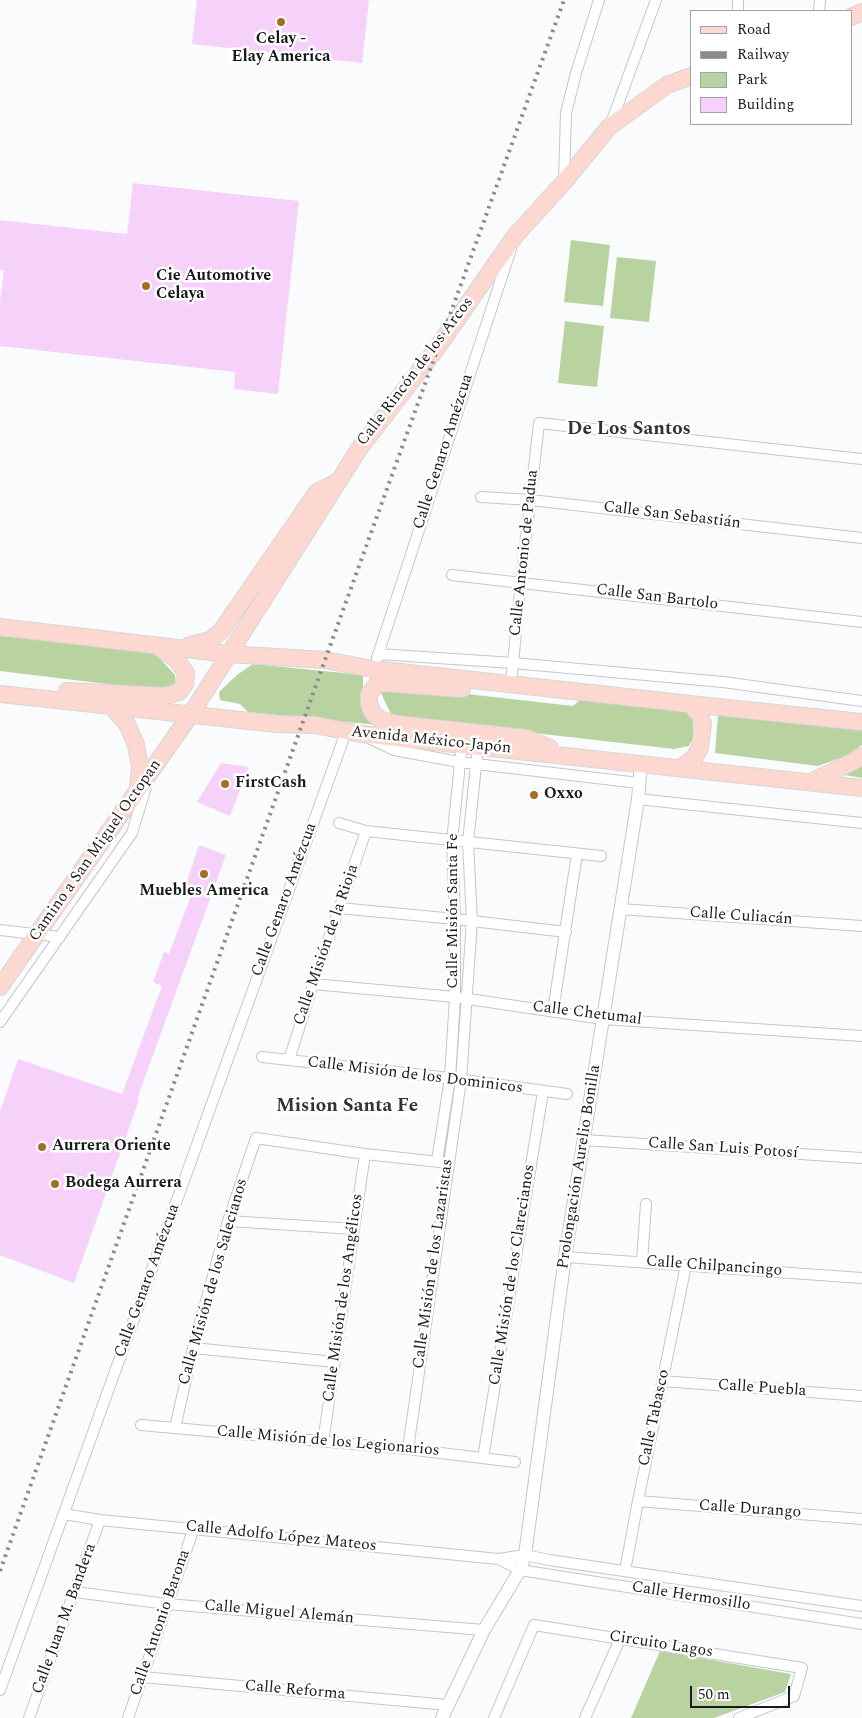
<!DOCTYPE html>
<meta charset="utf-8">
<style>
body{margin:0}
#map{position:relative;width:862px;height:1718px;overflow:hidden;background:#fafbfd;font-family:Spectral,serif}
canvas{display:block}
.legend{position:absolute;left:690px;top:10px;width:162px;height:115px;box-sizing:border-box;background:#fff;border:1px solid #a3a3a3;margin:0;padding:6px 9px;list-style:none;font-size:15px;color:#191a1a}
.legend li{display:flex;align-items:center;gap:10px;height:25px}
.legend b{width:25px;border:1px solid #a3a3a3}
.scale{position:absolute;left:690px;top:1686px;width:100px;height:22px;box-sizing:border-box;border:2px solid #191a1a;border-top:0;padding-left:6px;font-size:15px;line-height:18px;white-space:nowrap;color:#191a1a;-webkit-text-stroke:4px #fff;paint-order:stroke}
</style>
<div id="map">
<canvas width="862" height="1718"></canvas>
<ul class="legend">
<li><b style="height:6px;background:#fdd8d0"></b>Road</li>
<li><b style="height:6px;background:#8a8b8c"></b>Railway</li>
<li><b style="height:14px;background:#b8d2a0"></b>Park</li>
<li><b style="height:14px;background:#f6d2fb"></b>Building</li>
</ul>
<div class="scale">50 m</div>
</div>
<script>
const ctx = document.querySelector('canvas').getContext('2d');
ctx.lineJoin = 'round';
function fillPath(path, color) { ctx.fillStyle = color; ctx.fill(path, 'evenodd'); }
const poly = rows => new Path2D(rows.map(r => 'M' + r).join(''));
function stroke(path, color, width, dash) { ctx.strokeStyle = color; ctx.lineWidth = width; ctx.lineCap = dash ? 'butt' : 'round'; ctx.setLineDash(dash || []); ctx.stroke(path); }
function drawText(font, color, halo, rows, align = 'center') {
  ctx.font = font + ' Spectral,serif'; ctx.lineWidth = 5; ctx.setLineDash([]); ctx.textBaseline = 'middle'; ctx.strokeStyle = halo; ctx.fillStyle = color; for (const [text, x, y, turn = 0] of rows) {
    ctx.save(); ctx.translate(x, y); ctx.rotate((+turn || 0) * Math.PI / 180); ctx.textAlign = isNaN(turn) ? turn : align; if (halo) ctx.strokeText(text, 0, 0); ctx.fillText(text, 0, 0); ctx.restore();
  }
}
fillPath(poly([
 [571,240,610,245,603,306,564,302],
 [617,257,656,261,649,322,610,318],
 [565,321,604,326,597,387,558,383],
 [0,636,153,651,175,675,176,684,165,691,0,671],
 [253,664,363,675,363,691,378,725,248,712,240,704,220,700,219,692,237,675],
 [396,686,573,706,581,699,684,711,691,714,693,724,693,739,689,746,674,749,394,717,390,712,381,693,383,689],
 [718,715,862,729,862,745,846,756,818,766,715,753],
 [862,764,862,778,845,775,857,768],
 [660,1651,791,1674,785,1692,714,1718,631,1718]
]), '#b8d2a0');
fillPath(poly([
 [197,0,369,0,362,63,192,44],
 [133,183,299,201,278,394,234,389,235,372,0,346,0,302,4,270,0,270,0,220,127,234],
 [221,763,249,767,230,816,197,802],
 [199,845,226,855,137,1099,139,1100,74,1283,0,1255,0,1112,18,1059,122,1094,162,986,153,982,164,952,169,954,191,896,183,893]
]), '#f6d2fb');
const minor = poly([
 [738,11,738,0],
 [819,11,820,0],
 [610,126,656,0],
 [564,181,566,113,576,73,599,0],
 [481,497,531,500,862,538],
 [452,575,862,622],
 [378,654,513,663,723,682,862,701],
 [377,658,511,249],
 [511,683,521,582,539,423,862,459],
 [371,739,394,750,459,762,639,783],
 [638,799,862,823],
 [339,823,366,831,601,856],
 [339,908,455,919,566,932],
 [620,909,862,926],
 [0,930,60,937],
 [313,984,455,997,603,1019,862,1036],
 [553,1011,577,854],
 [0,1022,132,833,147,784],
 [262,1057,450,1078,567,1094],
 [289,1060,313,984,366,831],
 [584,1140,862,1158],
 [437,1161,450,1078,455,997,455,919,452,841,462,744],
 [228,1221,354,1229],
 [565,1257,862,1278],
 [642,1262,646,1204],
 [193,1348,335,1362],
 [662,1381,862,1396],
 [141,1425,408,1449,515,1462],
 [175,1428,193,1348,228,1221,256,1138,365,1154,449,1163],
 [323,1442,365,1154],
 [408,1449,461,1080,472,921,468,842,478,746],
 [483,1458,543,1092],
 [638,1501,862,1519],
 [64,1514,100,1520,499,1559,525,1555,549,1560,862,1606],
 [499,1559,520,1570,862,1624],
 [625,1571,638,1501,686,1265],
 [75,1592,167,1604,484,1630],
 [142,1677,448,1705],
 [0,1690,346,732],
 [29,1718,100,1520],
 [128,1718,194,1528],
 [494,1718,534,1625,802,1668,794,1696,739,1718],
 [585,1718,620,1639]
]);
const tertiary = poly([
 [442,1718,484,1630,520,1570,525,1555,565,1257,638,799,641,764]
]);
const primary = poly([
 [851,17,862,12],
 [0,627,228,654,325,660,373,669,690,704,862,722],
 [188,646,210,640,221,631,317,492,339,481],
 [462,689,385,683,376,685,369,694,369,704,372,712,381,720,397,724,526,738,550,748],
 [67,691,165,696,179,692,185,684,186,673,176,659,160,648],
 [0,694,277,724,315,725,361,734,862,788],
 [111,706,127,724,136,745,140,767,138,788],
 [680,768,694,758,700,748,703,723,699,714,690,704],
 [811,782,852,762,862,756],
 [0,987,191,714,359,449,437,348,515,236,564,182,609,127,667,85,691,76]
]);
stroke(minor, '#c4c6c8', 12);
stroke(tertiary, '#c4c6c8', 14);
stroke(primary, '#d6d6d6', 18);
stroke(minor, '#fff', 10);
stroke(tertiary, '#fff', 12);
stroke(primary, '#fdd8d0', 16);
stroke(poly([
 [0,1571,325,660,564,0]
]), '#8a8b8c', 4, [2.5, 5]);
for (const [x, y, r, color] of [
 [281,22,5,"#a36f27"],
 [146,286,5,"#a36f27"],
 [225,784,5,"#a36f27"],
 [534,795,5,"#a36f27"],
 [204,874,5,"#a36f27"],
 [42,1147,5,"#a36f27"],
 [55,1184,5,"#a36f27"]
]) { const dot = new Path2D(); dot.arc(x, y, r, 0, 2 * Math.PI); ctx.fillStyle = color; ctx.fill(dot); stroke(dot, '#fff', 2); }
drawText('bold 16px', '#191a1a', '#fff', [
 ["Celay -",281,40,"center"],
 ["Elay America",281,58,"center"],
 ["Cie Automotive",156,277],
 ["Celaya",156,295],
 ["FirstCash",235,784],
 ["Oxxo",544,795],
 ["Muebles America",204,892,"center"],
 ["Aurrera Oriente",52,1147],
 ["Bodega Aurrera",65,1184]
], 'left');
drawText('16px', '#191a1a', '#fff', [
 ["Calle Rincón de los Arcos",416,372,-53],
 ["Calle Genaro Amézcua",444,452,-72],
 ["Calle San Sebastián",672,516,7],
 ["Calle Antonio de Padua",525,553,-84],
 ["Calle San Bartolo",657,598,7],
 ["Avenida México-Japón",431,741,6],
 ["Camino a San Miguel Octopan",96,851,-55],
 ["Calle Genaro Amézcua",285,900,-70],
 ["Calle Misión Santa Fe",454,911,-90],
 ["Calle Culiacán",741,917,4],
 ["Calle Misión de la Rioja",327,945,-71],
 ["Calle Chetumal",587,1014,7],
 ["Calle Misión de los Dominicos",415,1076,7],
 ["Calle San Luis Potosí",723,1149,4],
 ["Prolongación Aurelio Bonilla",580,1167,-81],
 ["Calle Misión de los Lazaristas",434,1264,-82],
 ["Calle Chilpancingo",714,1267,4],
 ["Calle Misión de los Clarecianos",513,1275,-81],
 ["Calle Genaro Amézcua",148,1281,-70],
 ["Calle Misión de los Salecianos",214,1282,-74],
 ["Calle Misión de los Angélicos",344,1298,-82],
 ["Calle Puebla",762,1389,4],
 ["Calle Tabasco",655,1418,-78],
 ["Calle Misión de los Legionarios",328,1442,5],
 ["Calle Durango",750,1510,4],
 ["Calle Adolfo López Mateos",281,1537,6],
 ["Calle Hermosillo",691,1597,9],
 ["Calle Miguel Alemán",279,1613,5],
 ["Calle Juan M. Bandera",65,1619,-70],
 ["Calle Antonio Barona",161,1623,-71],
 ["Circuito Lagos",661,1645,9],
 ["Calle Reforma",295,1691,5]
]);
drawText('bold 19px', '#313233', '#fff', [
 ["De Los Santos",629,430],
 ["Mision Santa Fe",347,1107]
]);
</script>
